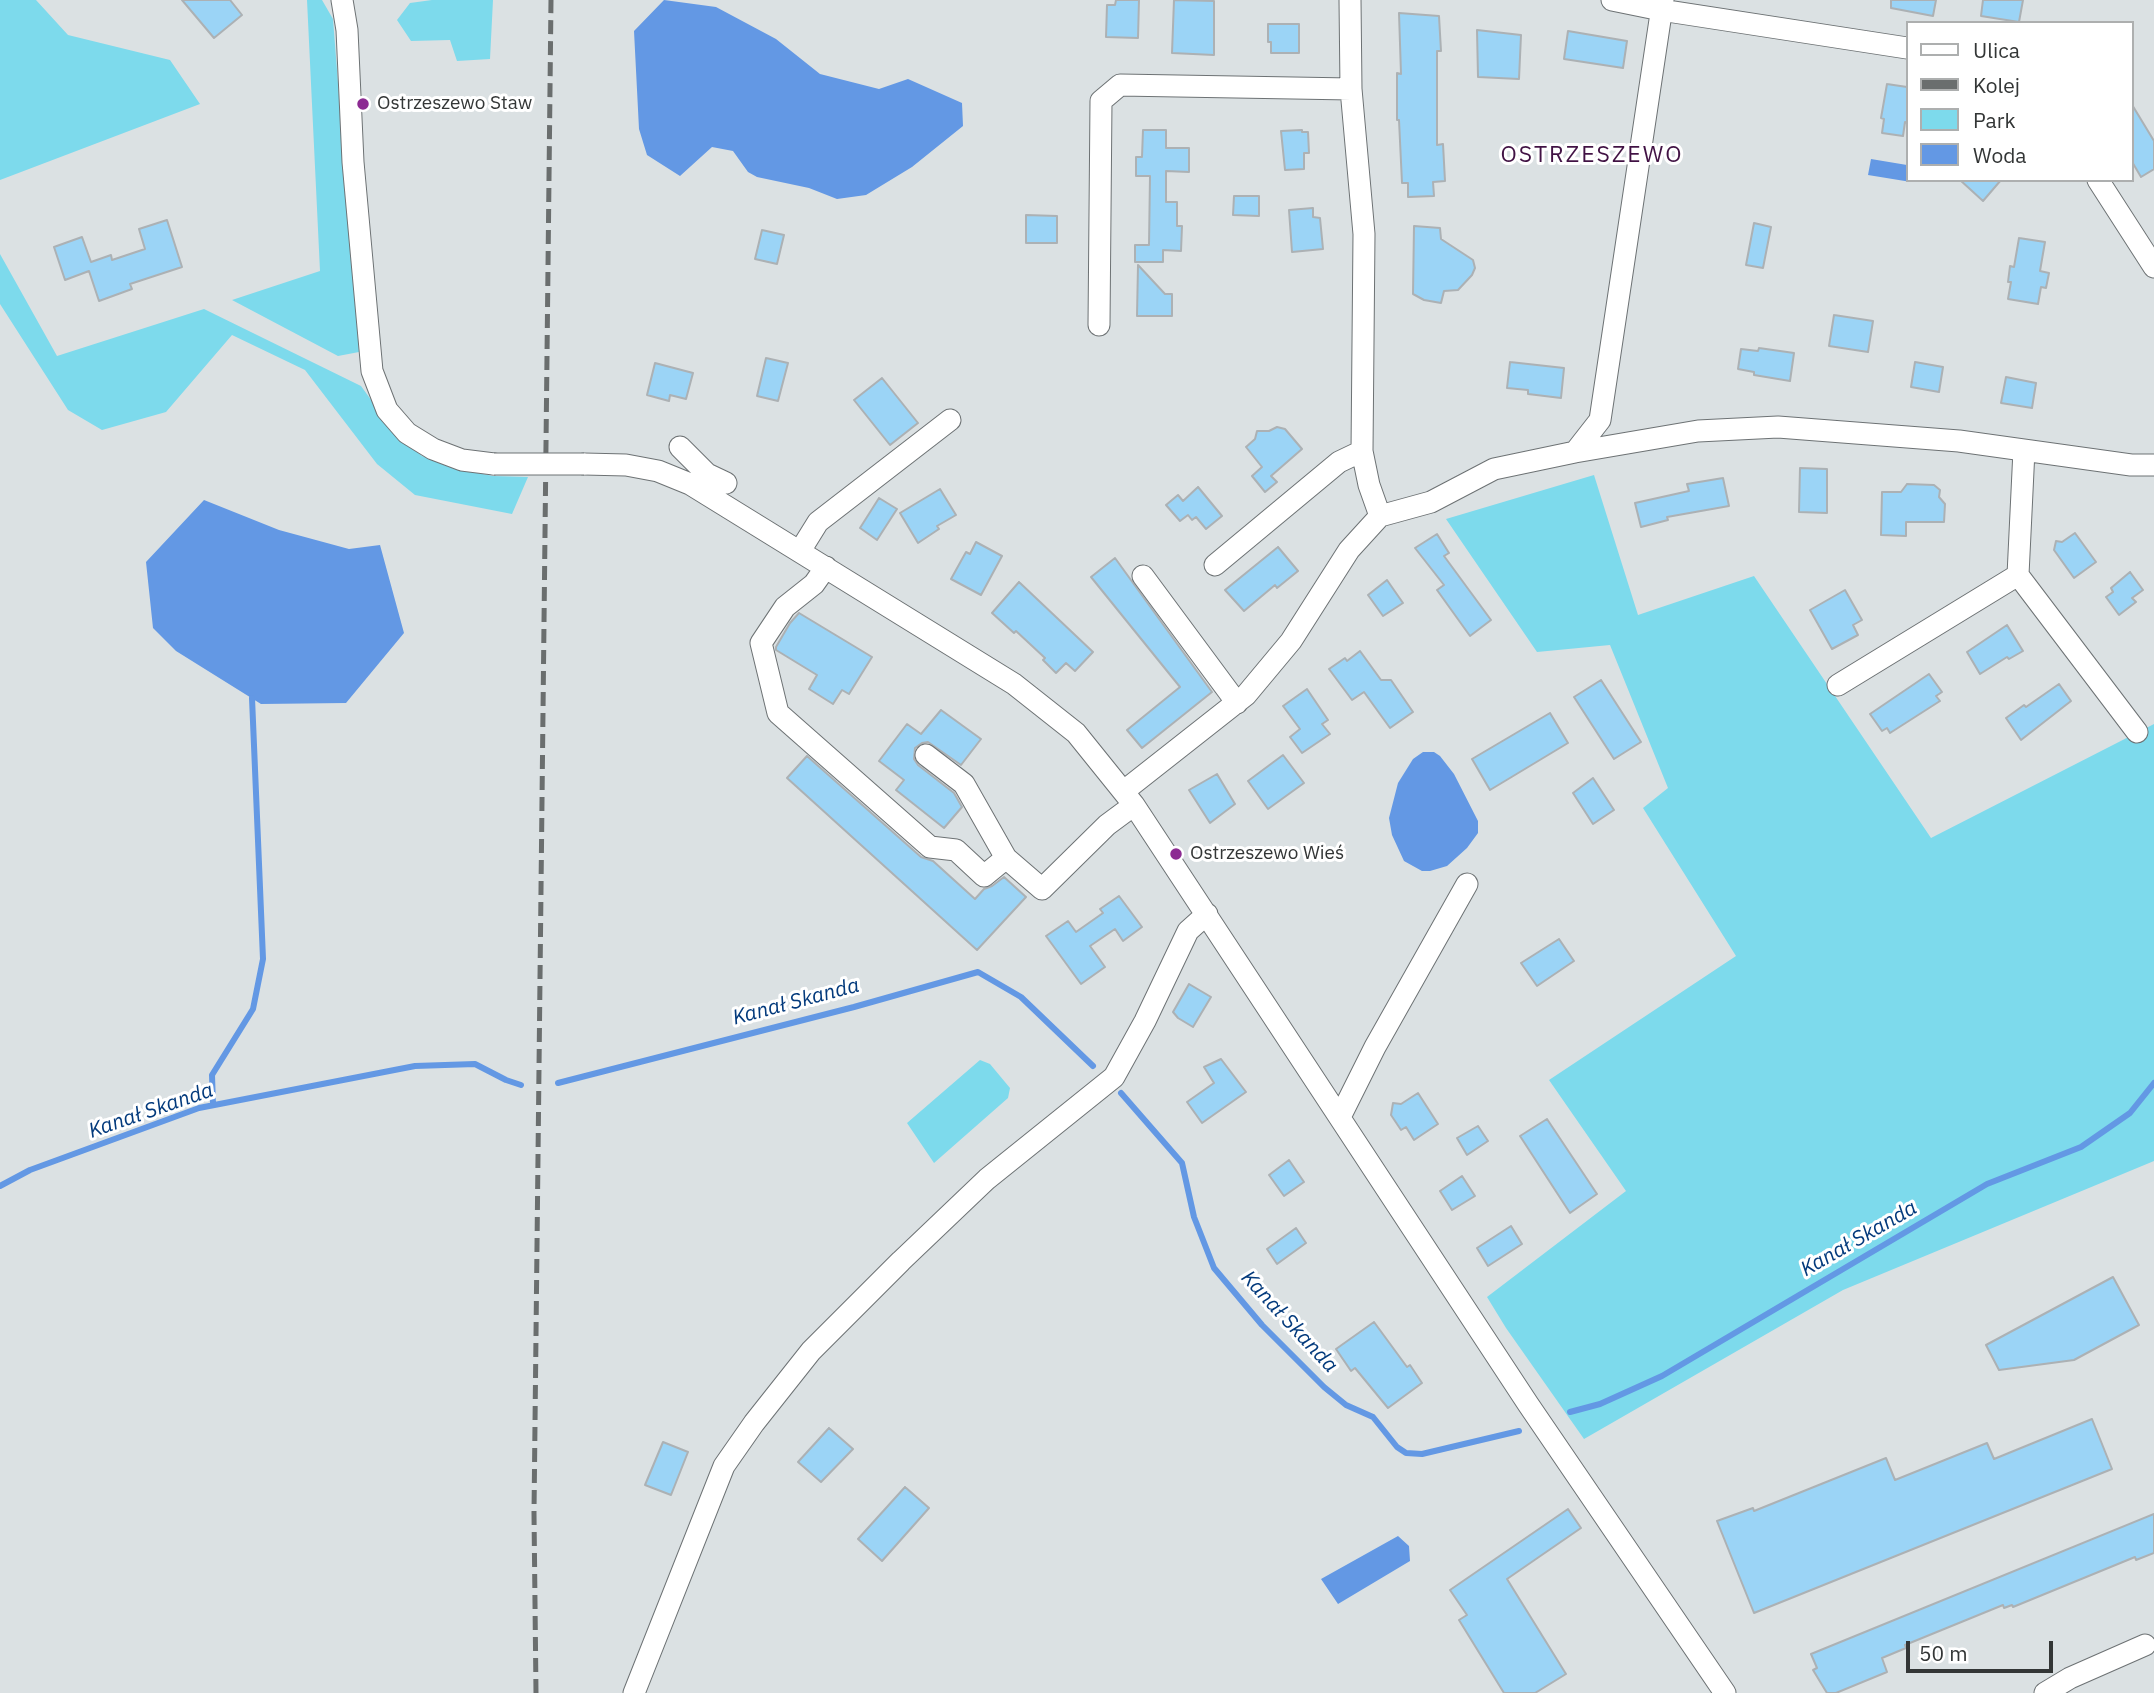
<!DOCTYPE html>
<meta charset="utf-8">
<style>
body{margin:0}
#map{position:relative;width:2154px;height:1693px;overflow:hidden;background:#dbe1e3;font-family:"IBM Plex Sans",sans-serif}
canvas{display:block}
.legend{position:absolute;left:1906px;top:21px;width:228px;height:161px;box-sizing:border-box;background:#fff;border:2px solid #adafaf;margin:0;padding:9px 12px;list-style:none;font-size:21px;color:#333636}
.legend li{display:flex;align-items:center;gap:14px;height:35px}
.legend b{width:35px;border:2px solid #adafaf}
.scale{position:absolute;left:1906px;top:1641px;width:147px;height:32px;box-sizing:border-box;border:4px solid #333636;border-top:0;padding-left:9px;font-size:21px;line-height:24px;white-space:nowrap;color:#333636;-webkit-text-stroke:5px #fff;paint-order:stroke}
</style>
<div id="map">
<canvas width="2154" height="1693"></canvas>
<ul class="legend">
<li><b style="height:9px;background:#fff"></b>Ulica</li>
<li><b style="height:9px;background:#6a6e6e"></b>Kolej</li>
<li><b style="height:19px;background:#7ddaec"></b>Park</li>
<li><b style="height:19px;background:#6398e4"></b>Woda</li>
</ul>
<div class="scale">50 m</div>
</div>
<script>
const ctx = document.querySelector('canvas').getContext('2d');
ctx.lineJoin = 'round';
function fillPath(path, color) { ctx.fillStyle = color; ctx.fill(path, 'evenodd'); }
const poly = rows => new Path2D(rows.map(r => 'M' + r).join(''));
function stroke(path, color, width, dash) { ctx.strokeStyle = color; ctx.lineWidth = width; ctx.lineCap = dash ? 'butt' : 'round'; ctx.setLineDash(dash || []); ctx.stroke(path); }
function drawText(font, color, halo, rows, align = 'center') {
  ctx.font = font + ' "IBM Plex Sans",sans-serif'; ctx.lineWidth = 6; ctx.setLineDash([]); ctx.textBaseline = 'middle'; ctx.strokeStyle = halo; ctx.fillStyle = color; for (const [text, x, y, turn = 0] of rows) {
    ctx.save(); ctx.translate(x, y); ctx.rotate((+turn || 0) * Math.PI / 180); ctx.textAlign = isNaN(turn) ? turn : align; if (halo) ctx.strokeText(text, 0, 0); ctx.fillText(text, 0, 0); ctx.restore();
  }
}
fillPath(poly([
 [0,0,36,0,68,35,170,60,200,104,0,180],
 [307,0,322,0,333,19,359,352,338,356,232,300,320,271],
 [432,0,493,0,490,59,457,61,450,40,411,41,397,20,410,3],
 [0,254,57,356,204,309,361,386,398,437,422,456,452,468,493,476,528,477,512,514,415,495,377,464,305,370,232,335,166,412,102,430,68,410,0,304],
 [1594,475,1638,615,1754,576,1931,838,2154,724,2154,1161,1843,1290,1584,1439,1506,1328,1487,1297,1626,1191,1549,1080,1736,956,1643,808,1668,788,1610,645,1537,652,1446,519],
 [980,1060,990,1064,1010,1088,1008,1098,934,1163,907,1123]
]), '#7ddaec');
fillPath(poly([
 [664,0,716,7,776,39,820,74,879,89,908,79,962,103,963,126,912,167,866,195,837,199,809,188,757,177,748,172,733,151,712,147,680,176,647,155,639,129,634,31],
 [1871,159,1907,165,1907,180,1911,180,1911,182,1868,175],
 [204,500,279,530,349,549,380,545,404,633,346,703,261,704,176,651,153,628,146,562],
 [1423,752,1434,752,1440,756,1454,774,1478,821,1478,833,1467,848,1447,866,1430,871,1422,871,1404,861,1392,835,1389,818,1398,783,1413,759],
 [1398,1536,1409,1546,1410,1561,1338,1604,1321,1579]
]), '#6398e4');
stroke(poly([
 [558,1083,854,1007,978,972,1021,997,1093,1066],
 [1121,1093,1182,1163,1194,1217,1214,1268,1262,1325,1324,1387,1346,1405,1373,1417,1397,1447,1406,1453,1422,1454,1519,1431],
 [213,1105,212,1075,253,1009,263,959,252,698],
 [0,1186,30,1170,199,1108,415,1066,475,1064,506,1080,521,1085],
 [1570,1412,1600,1404,1662,1376,1987,1184,2081,1147,2130,1113,2154,1083]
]), '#6398e4', 6);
const building = poly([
 [182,0,230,0,242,15,214,38,182,0],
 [1116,0,1139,0,1138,38,1106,37,1107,5,1115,5,1116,0],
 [1174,0,1214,1,1214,55,1172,53,1174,0],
 [1891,0,1936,0,1933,16,1891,8,1891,0],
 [1983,0,2023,0,2019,22,1981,16,1983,0],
 [1399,13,1439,16,1441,51,1437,51,1437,145,1443,144,1445,181,1433,182,1434,196,1408,197,1408,183,1402,183,1399,120,1397,120,1397,73,1401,74,1399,13],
 [1268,24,1299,24,1299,53,1271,53,1271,42,1268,42,1268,24],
 [1477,30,1521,35,1519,79,1478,77,1477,30],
 [1568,31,1627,41,1623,68,1564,59,1568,31],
 [1887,84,1907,87,1907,123,1905,122,1903,136,1882,133,1884,119,1881,118,1887,84],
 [2131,103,2154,141,2154,169,2141,177,2131,160,2131,103],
 [1143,130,1166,130,1166,148,1189,148,1189,172,1166,171,1166,202,1177,202,1177,226,1182,226,1181,251,1163,250,1163,262,1135,262,1135,245,1149,245,1150,176,1136,176,1136,157,1142,157,1143,130],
 [1302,130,1302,132,1308,132,1309,153,1304,153,1304,169,1285,170,1281,131,1302,130],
 [1960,180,2001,180,1983,201,1960,180],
 [1234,196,1259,196,1259,216,1233,215,1234,196],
 [1313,208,1313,217,1320,218,1323,249,1292,252,1289,210,1313,208],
 [1026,215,1057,216,1057,243,1026,243,1026,215],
 [167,220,182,267,130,284,132,289,99,301,89,271,65,280,54,247,82,237,91,262,111,255,112,260,145,249,139,229,167,220],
 [1754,223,1771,227,1763,268,1746,265,1754,223],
 [1414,226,1440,228,1441,239,1473,260,1475,268,1472,275,1458,290,1444,291,1441,303,1424,300,1413,294,1414,226],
 [762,230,784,235,777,264,755,259,762,230],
 [2019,238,2045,242,2040,271,2049,273,2046,288,2041,287,2038,304,2008,299,2011,282,2008,282,2010,266,2014,267,2019,238],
 [1138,265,1165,294,1172,294,1172,316,1137,316,1138,265],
 [1834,315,1873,321,1868,352,1829,346,1834,315],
 [1759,348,1794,353,1790,381,1754,375,1754,372,1738,369,1741,349,1758,351,1759,348],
 [766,358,788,363,778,401,757,396,766,358],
 [1510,362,1564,368,1561,398,1528,394,1528,390,1507,388,1510,362],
 [1915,362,1943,367,1939,392,1911,387,1915,362],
 [655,363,693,373,686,399,670,395,669,401,647,395,655,363],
 [2006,377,2036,383,2032,408,2001,403,2006,377],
 [882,378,918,423,890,445,854,400,882,378],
 [1277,427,1285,429,1302,449,1271,476,1277,482,1265,492,1252,476,1262,467,1246,447,1255,439,1257,431,1269,431,1277,427],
 [1800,468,1827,469,1827,513,1799,512,1800,468],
 [1723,478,1729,506,1667,517,1668,520,1641,527,1635,503,1689,491,1687,484,1723,478],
 [1907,484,1934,485,1940,490,1939,497,1945,504,1944,522,1906,522,1906,536,1881,535,1882,492,1901,492,1907,484],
 [1198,487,1222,516,1206,529,1196,517,1192,520,1188,515,1180,521,1166,505,1178,495,1183,501,1198,487],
 [940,489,956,515,937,526,939,529,918,543,900,513,940,489],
 [879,498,897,509,877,540,860,528,879,498],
 [2075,533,2096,562,2074,578,2054,550,2056,541,2062,542,2075,533],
 [1437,534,1449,553,1444,556,1491,620,1470,636,1437,590,1444,585,1415,548,1437,534],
 [976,542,1002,556,981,595,951,579,966,552,970,554,976,542],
 [1278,547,1298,571,1277,588,1275,585,1244,611,1225,590,1278,547],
 [1115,558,1212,692,1142,748,1127,730,1180,687,1091,577,1115,558],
 [2130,572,2143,590,2132,598,2136,602,2119,615,2106,597,2113,592,2111,588,2130,572],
 [1387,580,1403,603,1383,616,1368,595,1387,580],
 [1019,582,1093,652,1075,671,1066,663,1056,673,1043,660,1045,658,1016,631,1014,633,992,613,1019,582],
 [1845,590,1862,620,1853,625,1858,635,1832,649,1810,610,1845,590],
 [799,613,872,657,849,694,842,690,833,704,809,689,817,675,776,650,776,647,790,623,799,613],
 [2007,625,2023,651,2009,659,2007,657,1980,674,1967,652,2007,625],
 [1360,651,1381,680,1391,680,1413,712,1390,728,1364,692,1352,700,1329,669,1345,658,1347,661,1360,651],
 [1929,674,1942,692,1936,696,1940,701,1890,733,1887,728,1882,731,1870,714,1929,674],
 [1601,680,1641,742,1614,759,1574,697,1601,680],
 [2059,684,2071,701,2021,740,2006,718,2024,705,2026,707,2059,684],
 [1307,689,1328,720,1322,724,1330,734,1302,753,1290,737,1300,729,1283,706,1307,689],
 [941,710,981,739,961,765,928,742,922,743,915,748,914,759,918,765,954,793,962,807,944,828,896,790,904,780,879,761,907,724,921,734,941,710],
 [1550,713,1568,743,1490,790,1472,759,1550,713],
 [1283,755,1304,783,1268,809,1248,781,1283,755],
 [807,756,921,857,933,861,975,899,984,889,992,886,1004,877,1026,897,977,950,787,778,807,756],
 [1217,774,1235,804,1210,823,1189,790,1217,774],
 [1593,778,1614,810,1593,824,1573,793,1593,778],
 [1119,896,1142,927,1123,941,1115,929,1090,946,1105,967,1081,984,1046,936,1068,921,1076,932,1103,913,1100,909,1119,896],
 [1559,939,1574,961,1537,986,1521,963,1559,939],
 [1189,984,1211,997,1193,1027,1178,1018,1173,1012,1189,984],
 [1221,1059,1246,1092,1202,1123,1187,1102,1214,1083,1204,1067,1221,1059],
 [1418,1093,1438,1124,1414,1140,1406,1127,1401,1130,1391,1115,1393,1103,1401,1104,1418,1093],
 [1547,1119,1597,1194,1570,1213,1520,1136,1547,1119],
 [1478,1126,1488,1141,1467,1155,1457,1138,1478,1126],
 [1289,1160,1304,1182,1284,1196,1269,1175,1289,1160],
 [1462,1176,1475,1196,1452,1210,1440,1191,1462,1176],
 [1511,1226,1522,1244,1488,1266,1477,1248,1511,1226],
 [1296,1228,1306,1243,1277,1264,1267,1249,1296,1228],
 [2113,1277,2139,1325,2074,1360,1999,1370,1986,1345,2113,1277],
 [1374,1322,1407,1367,1410,1365,1422,1383,1388,1408,1355,1368,1351,1371,1336,1349,1374,1322],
 [2092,1419,2112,1469,1754,1613,1717,1521,1753,1508,1754,1511,1886,1458,1895,1480,1987,1443,1994,1459,2092,1419],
 [829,1428,853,1449,821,1482,798,1462,829,1428],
 [663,1442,688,1452,671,1495,645,1485,663,1442],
 [905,1487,929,1508,882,1561,858,1539,905,1487],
 [1568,1509,1581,1528,1507,1579,1566,1674,1535,1693,1504,1693,1459,1620,1467,1615,1450,1590,1568,1509],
 [2154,1514,2154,1553,2136,1560,2135,1557,2013,1607,2012,1605,2004,1608,2003,1605,1905,1645,1906,1648,1882,1658,1887,1672,1836,1693,1827,1693,1813,1670,1817,1668,1811,1654,2154,1514]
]);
fillPath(building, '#9bd4f6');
stroke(building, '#acb1b4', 2);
const minor = poly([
 [342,0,347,30,353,162,372,371,387,410,407,433,433,449,462,460,494,464],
 [1350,0,1351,89,1364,234,1362,451,1369,485,1380,516],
 [1612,0,1661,10,1907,48],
 [2098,180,2154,267],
 [1099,325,1101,101,1120,85,1351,89],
 [680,447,707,474,726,483],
 [2024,450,2018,575,2137,732],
 [1575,452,1600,420,1663,0],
 [584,464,626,465,658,471,690,484,1014,684,1076,733,1134,805,1528,1404,1725,1693],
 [800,551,818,522,950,420],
 [1215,565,1339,462,1362,451],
 [826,567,814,584,785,607,761,643,778,713,930,847,956,850,984,876,1006,858],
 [1143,576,1237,703],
 [1838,685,2018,575],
 [926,755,964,784,1006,858,1042,889,1107,825,1134,805],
 [1124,791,1246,695,1291,641,1349,550,1380,516,1431,502,1494,469,1575,452,1698,431,1778,427,1959,441,2131,465,2154,465],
 [1340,1117,1375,1047,1467,884],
 [634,1693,724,1466,754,1423,811,1351,901,1261,987,1179,1114,1077,1145,1021,1188,931,1207,914],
 [2045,1693,2070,1678,2145,1645]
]);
stroke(minor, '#6d7274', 23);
stroke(minor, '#fff', 21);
stroke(poly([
 [536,1693,534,1513,551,0]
]), '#6a6e6e', 5, [14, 7]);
const minorBridge = poly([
 [494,464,584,464]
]);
stroke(minorBridge, '#6d7274', 23, []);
stroke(minorBridge, '#fff', 21);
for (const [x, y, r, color] of [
 [363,104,7,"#8c2a92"],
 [1176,854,7,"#8c2a92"]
]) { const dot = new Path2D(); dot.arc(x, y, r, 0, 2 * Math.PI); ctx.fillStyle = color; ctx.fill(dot); stroke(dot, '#fff', 2.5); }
drawText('19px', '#333636', '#fff', [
 ["Ostrzeszewo Staw",377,104],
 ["Ostrzeszewo Wieś",1190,854]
], 'left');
drawText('italic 21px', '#033a7c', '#fff', [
 ["Kanał Skanda",796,1002,-15],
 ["Kanał Skanda",151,1111,-19],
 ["Kanał Skanda",1859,1239,-30],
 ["Kanał Skanda",1289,1322,47]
]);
ctx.letterSpacing = '2px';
drawText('23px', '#411244', '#fff', [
 ["OSTRZESZEWO",1592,155]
]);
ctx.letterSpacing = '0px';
</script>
